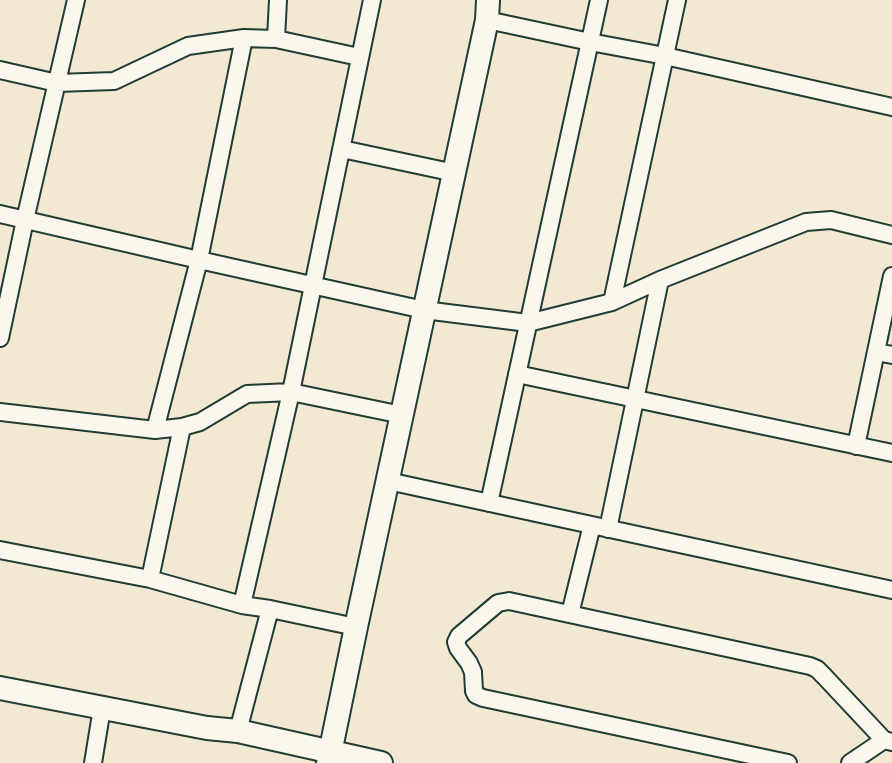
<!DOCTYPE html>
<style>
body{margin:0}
canvas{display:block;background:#f3e8d2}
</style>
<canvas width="892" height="763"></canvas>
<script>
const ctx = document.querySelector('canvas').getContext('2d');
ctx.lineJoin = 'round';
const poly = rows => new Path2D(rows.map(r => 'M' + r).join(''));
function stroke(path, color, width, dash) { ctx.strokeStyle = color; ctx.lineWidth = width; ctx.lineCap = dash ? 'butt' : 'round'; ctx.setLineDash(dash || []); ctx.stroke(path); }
const street = poly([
 [487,20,590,42,665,56,892,107],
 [276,39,278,0],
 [0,70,57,83,114,81,188,46,244,38,276,39,359,57],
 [342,149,455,173],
 [0,214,199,260,424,310,528,323,612,302,660,280,806,222,831,220,892,235],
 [612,302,677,0],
 [0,338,25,220,76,0],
 [876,352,892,355],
 [517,374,892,453],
 [0,412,155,430,182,427,200,422,247,394,291,392,402,415],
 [155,430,199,260,244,38],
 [856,446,892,276],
 [388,481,892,590],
 [489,503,599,0],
 [608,529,660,280],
 [0,550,150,579,242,605,270,609,356,627],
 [150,579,182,427],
 [242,605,291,392,372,0],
 [570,614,592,525],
 [238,731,270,609],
 [93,763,102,708],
 [788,763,483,698,476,695,474,691,473,672,469,663,458,648,456,642,459,636,498,603,509,601,810,666,817,669,824,676,884,740,892,742],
 [850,763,884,740]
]);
const secondary = poly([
 [0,688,207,728,238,731,381,763],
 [328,763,356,627,487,20,488,0]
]);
stroke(street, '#1f3d34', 20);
stroke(secondary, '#1f3d34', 26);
stroke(street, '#fbf7ec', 16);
stroke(secondary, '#fbf7ec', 22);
</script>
